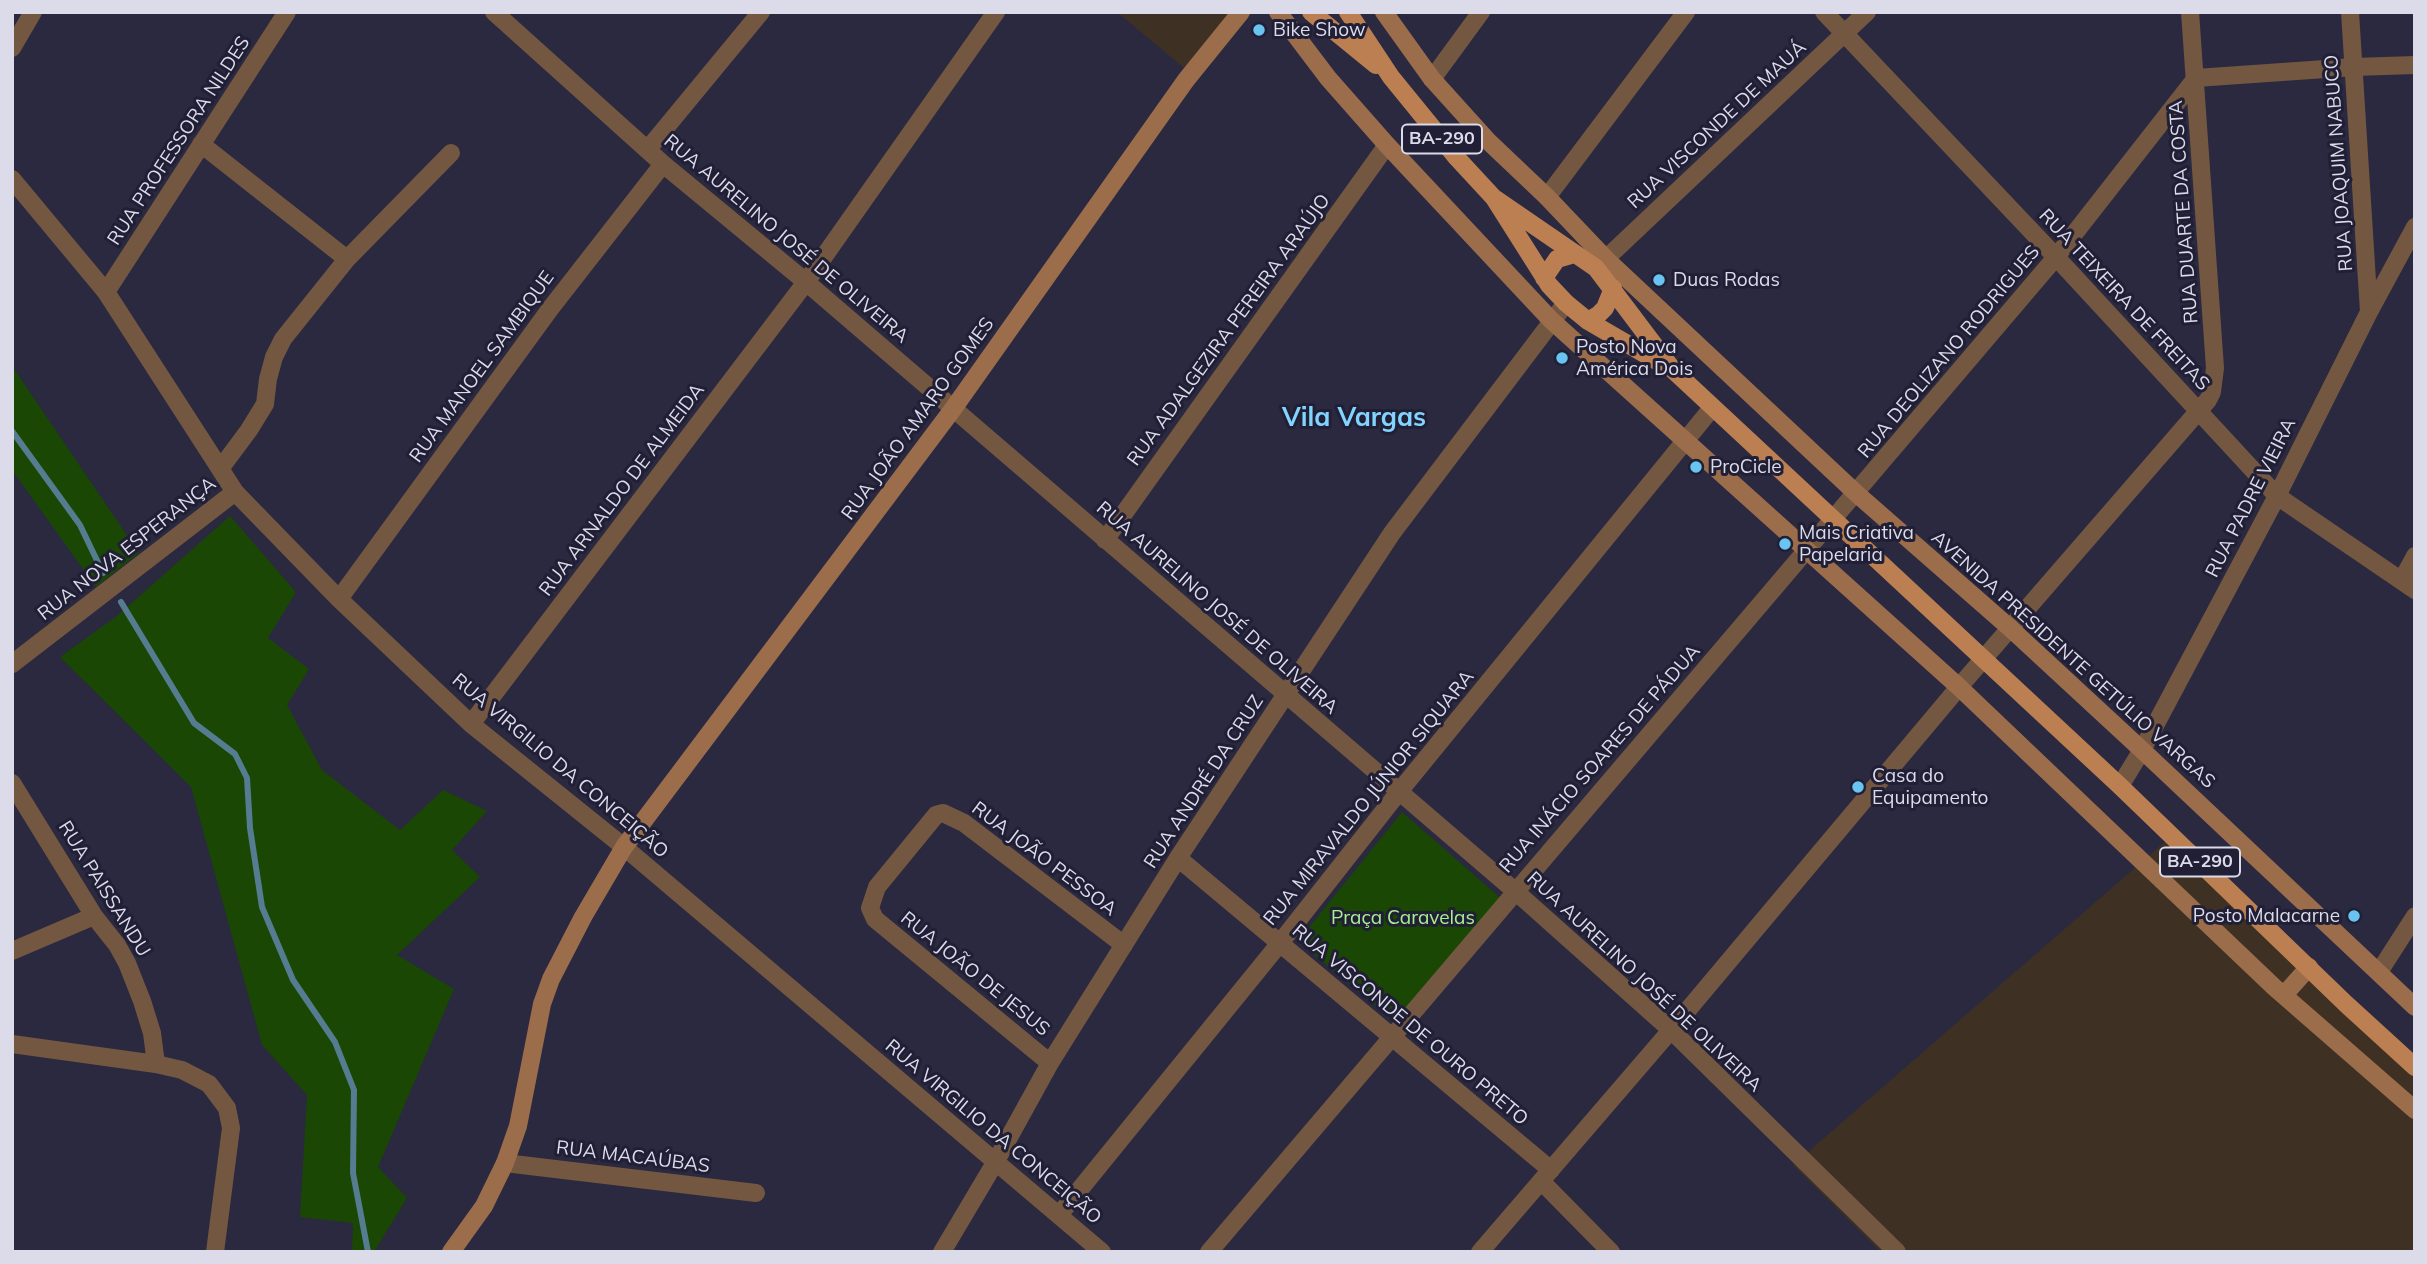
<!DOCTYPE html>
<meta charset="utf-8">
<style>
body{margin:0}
#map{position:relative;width:2427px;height:1264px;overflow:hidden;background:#2a2940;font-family:Mulish,sans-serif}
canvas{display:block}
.frame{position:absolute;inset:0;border:14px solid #dbdbea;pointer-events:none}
</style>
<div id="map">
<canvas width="2427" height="1264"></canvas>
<div class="frame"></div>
</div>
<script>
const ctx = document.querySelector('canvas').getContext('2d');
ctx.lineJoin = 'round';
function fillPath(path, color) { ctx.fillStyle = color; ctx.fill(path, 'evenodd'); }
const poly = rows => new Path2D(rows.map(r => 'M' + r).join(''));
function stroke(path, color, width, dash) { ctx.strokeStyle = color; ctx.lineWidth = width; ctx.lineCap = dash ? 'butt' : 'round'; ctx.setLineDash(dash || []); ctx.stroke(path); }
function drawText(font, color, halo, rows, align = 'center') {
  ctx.font = font + ' Mulish,sans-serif'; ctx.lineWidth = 6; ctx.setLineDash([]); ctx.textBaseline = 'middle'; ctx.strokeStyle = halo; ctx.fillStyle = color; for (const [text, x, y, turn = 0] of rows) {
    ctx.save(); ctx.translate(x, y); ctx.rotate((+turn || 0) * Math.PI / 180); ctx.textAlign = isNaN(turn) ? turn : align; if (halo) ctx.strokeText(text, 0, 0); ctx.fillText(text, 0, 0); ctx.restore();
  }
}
fillPath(poly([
 [1117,12,1254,12,1184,68],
 [2167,840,2415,1072,2415,1252,1881,1252,1793,1165]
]), '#3e3123');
fillPath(poly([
 [12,366,139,553,96,587,12,470],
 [230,516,296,592,268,638,309,669,287,705,322,770,400,830,443,790,487,811,452,850,480,877,397,955,454,989,378,1167,407,1198,374,1252,352,1252,353,1223,300,1217,307,1095,262,1045,191,787,60,657,117,616],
 [1402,812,1505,902,1399,1026,1298,941]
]), '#1a4704');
stroke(poly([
 [12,431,80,525,103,573],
 [121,602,194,723,235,754,247,778,250,828,262,907,293,980,335,1042,354,1090,353,1173,368,1252]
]), '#557c90', 6);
stroke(poly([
 [494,12,663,164,806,282,1515,891,1671,1030,1897,1252],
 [1824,12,2056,257,2277,496,2415,590],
 [2350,12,2369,312],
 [12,48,33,12],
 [1432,79,1481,12],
 [201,144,347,259],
 [648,149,761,12],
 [12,179,106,292,235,492,339,599,471,724,624,847,1102,1252],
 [1547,197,1686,12],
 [1596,268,1867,12],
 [106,292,287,12],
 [220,469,249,430,265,404,268,379,274,357,283,339,347,259,451,153],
 [1105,540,1387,145],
 [2402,580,2415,556],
 [339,599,550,309,663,164],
 [12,664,235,492],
 [471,724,806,282,996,12],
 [12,783,94,916,117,945,127,963,142,1001,152,1033,156,1064],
 [2120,786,2142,750,2277,496,2369,312,2415,227],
 [1178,858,1551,1170],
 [12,951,94,916],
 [2379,972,2415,916],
 [12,1044,156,1064,182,1070,209,1084,227,1108,231,1128,215,1252],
 [1050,1063,875,919,870,908,877,887,936,815,943,813,964,823,1124,945],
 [505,1163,756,1193],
 [1541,1181,1611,1252],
 [1059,1215,1280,943,1398,793,1712,408],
 [942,1252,996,1161,1050,1063,1178,858,1392,533,1566,303],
 [1209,1252,2056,257,2196,78,2354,67,2415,65],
 [1480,1252,1671,1030,1959,687,2208,400,2212,392,2215,368,2190,12]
]), '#745741', 18);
stroke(poly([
 [1278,12,1328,78,1387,145,1551,320,1959,687,2274,987,2415,1110],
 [1384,12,1432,79,1488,141,1547,197,1606,259,1857,494,2010,628,2142,750,2415,1007],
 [2284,995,2309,967],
 [451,1252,484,1206,505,1163,518,1126,542,1004,551,979,583,917,624,847,953,409,1186,80,1241,12]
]), '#9c6d4b', 18);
stroke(poly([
 [1311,12,1376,65],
 [1348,12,1391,77,1457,158,1494,198,1549,285,1566,303,1588,321,1667,367],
 [1494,198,1596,268,1673,370,2120,786,2346,1004,2415,1067],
 [1544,278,1557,259,1574,254],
 [1588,321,1598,315,1605,308,1613,288]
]), '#bb7f51', 18);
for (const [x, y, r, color] of [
 [1259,30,7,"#69c4f1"],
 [1659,280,7,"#69c4f1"],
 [1562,358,7,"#69c4f1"],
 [1696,467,7,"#69c4f1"],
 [1785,544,7,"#69c4f1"],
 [1858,787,7,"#69c4f1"],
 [2354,916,7,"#69c4f1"]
]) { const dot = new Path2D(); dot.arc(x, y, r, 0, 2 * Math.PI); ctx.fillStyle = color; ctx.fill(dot); stroke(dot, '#201f35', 2.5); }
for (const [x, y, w] of [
 [1442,139,80],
 [2200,862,80]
]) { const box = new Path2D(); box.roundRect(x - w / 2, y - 14.5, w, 29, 5); ctx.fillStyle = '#201f35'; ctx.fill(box); stroke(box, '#dbdbea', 2); }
drawText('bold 18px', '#dbdbea', null, [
 ["BA-290",1442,139],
 ["BA-290",2200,862]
]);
drawText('19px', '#dbdbea', '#201f35', [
 ["Bike Show",1273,30],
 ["Duas Rodas",1673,280],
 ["Posto Nova",1576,347],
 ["América Dois",1576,369],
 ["ProCicle",1710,467],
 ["Mais Criativa",1799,533],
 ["Papelaria",1799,555],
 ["Casa do",1872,776],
 ["Equipamento",1872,798],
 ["Posto Malacarne",2340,916,"right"]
], 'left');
drawText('19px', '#dbdbea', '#201f35', [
 ["RUA VISCONDE DE MAUÁ",1717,125,-43],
 ["RUA PROFESSORA NILDES",179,141,-57],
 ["RUA JOAQUIM NABUCO",2339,163,-94],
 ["RUA DUARTE DA COSTA",2184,212,-94],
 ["RUA AURELINO JOSÉ DE OLIVEIRA",786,239,40],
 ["RUA TEIXEIRA DE FREITAS",2124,300,47],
 ["RUA ADALGEZIRA PEREIRA ARAÚJO",1229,330,-54],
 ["RUA DEOLIZANO RODRIGUES",1949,352,-50],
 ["RUA MANOEL SAMBIQUE",482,367,-54],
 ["RUA JOÃO AMARO GOMES",918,419,-54],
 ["RUA ARNALDO DE ALMEIDA",622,490,-53],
 ["RUA PADRE VIEIRA",2251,498,-63],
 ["RUA NOVA ESPERANÇA",127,549,-38],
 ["RUA AURELINO JOSÉ DE OLIVEIRA",1217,608,41],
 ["AVENIDA PRESIDENTE GETÚLIO VARGAS",2073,660,42],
 ["RUA INÁCIO SOARES DE PÁDUA",1600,759,-49],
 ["RUA VIRGILIO DA CONCEIÇÃO",560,766,40],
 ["RUA ANDRÉ DA CRUZ",1204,782,-57],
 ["RUA MIRAVALDO JÚNIOR SIQUARA",1369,798,-51],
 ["RUA JOÃO PESSOA",1044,859,37],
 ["RUA PAISSANDU",104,889,58],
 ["RUA JOÃO DE JESUS",975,974,39],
 ["RUA AURELINO JOSÉ DE OLIVEIRA",1644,982,43],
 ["RUA VISCONDE DE OURO PRETO",1410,1025,40],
 ["RUA VIRGILIO DA CONCEIÇÃO",993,1132,40],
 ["RUA MACAÚBAS",633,1157,7]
]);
drawText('19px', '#a8ef90', '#201f35', [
 ["Praça Caravelas",1403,918]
]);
drawText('bold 26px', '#82d4fe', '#201f35', [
 ["Vila Vargas",1354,418]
]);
</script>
